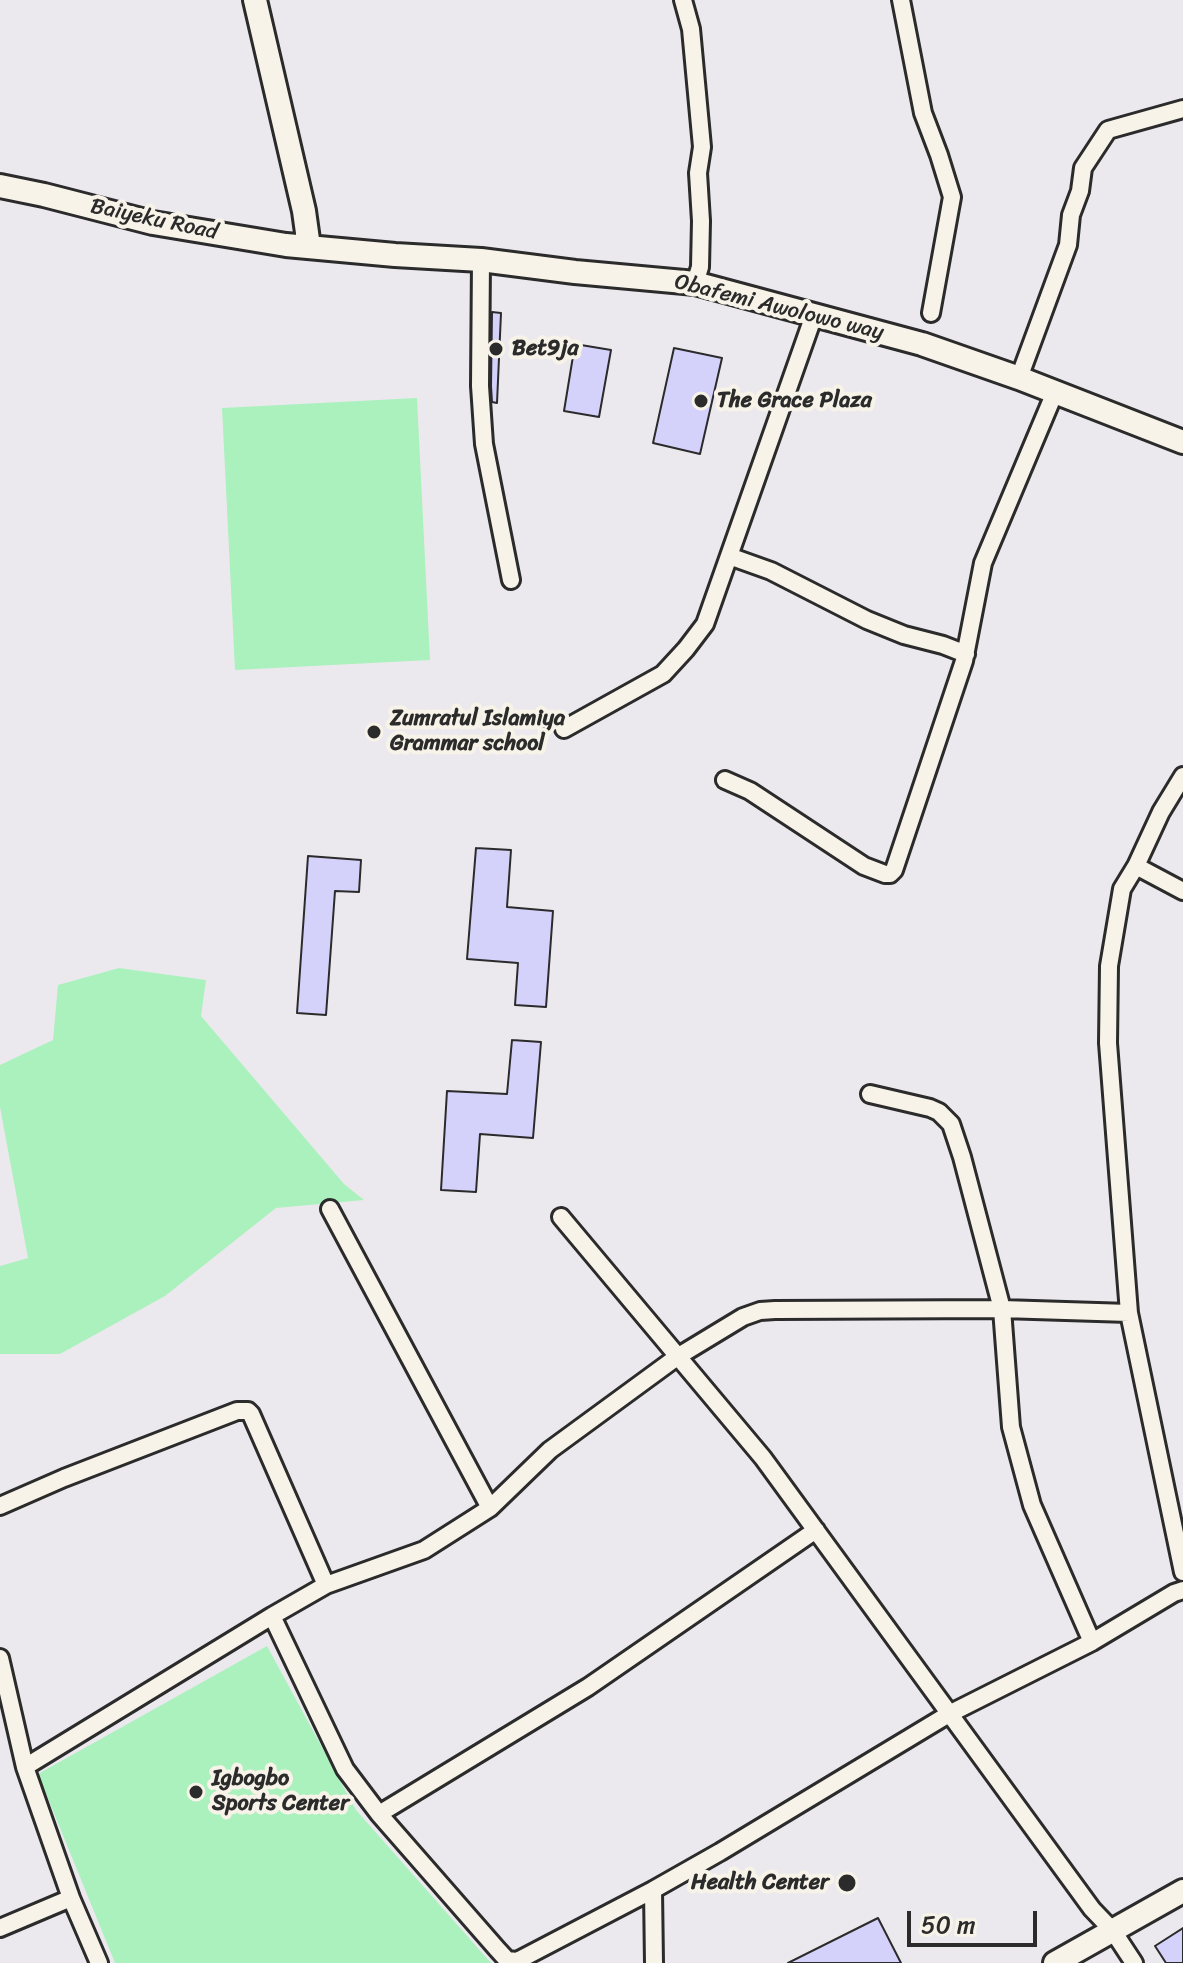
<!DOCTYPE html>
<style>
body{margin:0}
#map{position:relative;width:1183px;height:1963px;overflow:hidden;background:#ece9ee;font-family:Sriracha,sans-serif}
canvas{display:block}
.scale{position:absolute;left:907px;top:1911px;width:130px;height:36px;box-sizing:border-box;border:4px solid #2b2b2b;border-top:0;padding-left:10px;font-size:24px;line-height:28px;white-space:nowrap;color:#2b2b2b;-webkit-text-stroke:6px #f7f3e8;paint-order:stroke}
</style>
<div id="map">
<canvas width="1183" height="1963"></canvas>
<div class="scale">50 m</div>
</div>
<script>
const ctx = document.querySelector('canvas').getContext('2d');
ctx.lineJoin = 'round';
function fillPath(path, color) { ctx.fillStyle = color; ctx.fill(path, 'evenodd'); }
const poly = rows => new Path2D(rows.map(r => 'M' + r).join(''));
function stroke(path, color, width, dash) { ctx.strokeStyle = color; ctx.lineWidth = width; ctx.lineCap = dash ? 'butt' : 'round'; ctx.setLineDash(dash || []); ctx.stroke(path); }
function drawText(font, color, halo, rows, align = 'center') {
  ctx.font = font + ' Sriracha,sans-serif'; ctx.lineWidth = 8; ctx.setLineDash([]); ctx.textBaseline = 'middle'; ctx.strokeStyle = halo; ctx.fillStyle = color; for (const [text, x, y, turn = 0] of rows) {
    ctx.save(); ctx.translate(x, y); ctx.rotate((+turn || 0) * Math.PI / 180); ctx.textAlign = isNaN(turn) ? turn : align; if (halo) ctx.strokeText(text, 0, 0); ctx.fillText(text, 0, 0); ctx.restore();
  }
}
fillPath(poly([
 [417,398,430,660,235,670,222,408],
 [119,968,206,980,201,1016,344,1184,364,1200,276,1208,165,1296,60,1354,0,1354,0,1266,28,1258,0,1107,0,1065,53,1040,58,985],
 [267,1646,356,1810,491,1963,115,1963,38,1774]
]), '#abf1be');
const building = poly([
 [492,312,501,313,497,403,492,402,491,386,492,312],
 [575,344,611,350,599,417,564,411,575,344],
 [674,348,722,358,700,454,653,443,674,348],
 [476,848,511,850,507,907,553,911,546,1007,515,1005,518,963,467,959,476,848],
 [308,856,361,860,359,892,335,891,326,1015,297,1013,308,856],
 [512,1040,541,1042,533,1138,480,1134,476,1192,441,1190,447,1091,507,1094,512,1040],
 [878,1918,901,1963,788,1963,878,1918],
 [1183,1928,1183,1963,1166,1963,1155,1946,1183,1928]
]);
fillPath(building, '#d4d2fb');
stroke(building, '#2b2b2b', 2);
const street = poly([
 [683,0,691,29,702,147,698,173,701,221,700,267,695,283],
 [901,0,923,113,939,155,952,197,931,313],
 [481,260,480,386,484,444,511,580],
 [1019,378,1068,245,1071,215,1080,191,1083,168,1108,130,1183,109],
 [729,556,771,571,867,620,904,635,943,645,966,654],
 [564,729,663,674,686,649,705,624,814,315],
 [1183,776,1161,812,1136,866,1122,889,1109,966,1108,1043,1129,1313,1183,1572],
 [725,780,750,791,864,866,885,874,890,874,894,870,964,661,983,563,1055,392],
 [1136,866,1183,891],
 [870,1094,930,1108,939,1112,951,1124,962,1157,1002,1309,1011,1427,1032,1505,1092,1642],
 [330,1209,490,1508],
 [561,1217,763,1458,1092,1909,1113,1931,1134,1963],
 [0,1506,64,1478,237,1411,248,1411,251,1414,326,1585],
 [272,1616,345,1769,379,1814,497,1949,507,1960,517,1961,653,1890,720,1852,949,1714,1092,1642,1174,1593,1183,1590],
 [0,1658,25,1767,71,1898,99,1963],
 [25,1767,272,1616,326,1585,424,1550,490,1508,550,1450,677,1357,743,1317,760,1311,775,1310,1002,1309,1129,1313],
 [379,1814,588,1687,816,1530],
 [653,1890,654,1963],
 [0,1928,71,1898]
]);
const secondary = poly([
 [255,0,304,211,309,247],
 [0,186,44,195,153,223,286,245,395,255,481,260,575,272,695,283,922,344,1019,378,1183,442],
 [1055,1963,1183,1891]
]);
stroke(street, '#2b2b2b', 22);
stroke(secondary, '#2b2b2b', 28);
stroke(street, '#f7f3e8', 16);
stroke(secondary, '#f7f3e8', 22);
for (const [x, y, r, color] of [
 [496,349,8,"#2b2b2b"],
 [701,401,8,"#2b2b2b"],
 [374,732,8,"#2b2b2b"],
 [196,1792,8,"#2b2b2b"],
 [847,1883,10,"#2b2b2b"]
]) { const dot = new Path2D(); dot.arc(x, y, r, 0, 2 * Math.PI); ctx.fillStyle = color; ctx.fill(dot); stroke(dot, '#f7f3e8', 3); }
drawText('22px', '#2b2b2b', '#f7f3e8', [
 ["Baiyeku Road",154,220,12],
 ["Obafemi Awolowo way",779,308,14]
]);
drawText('bold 22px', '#2b2b2b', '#f7f3e8', [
 ["Bet9ja",512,349],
 ["The Grace Plaza",717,401],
 ["Zumratul Islamiya",390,719],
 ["Grammar school",390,744],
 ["Igbogbo",212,1779],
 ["Sports Center",212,1804],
 ["Health Center",829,1883,"right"]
], 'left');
</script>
